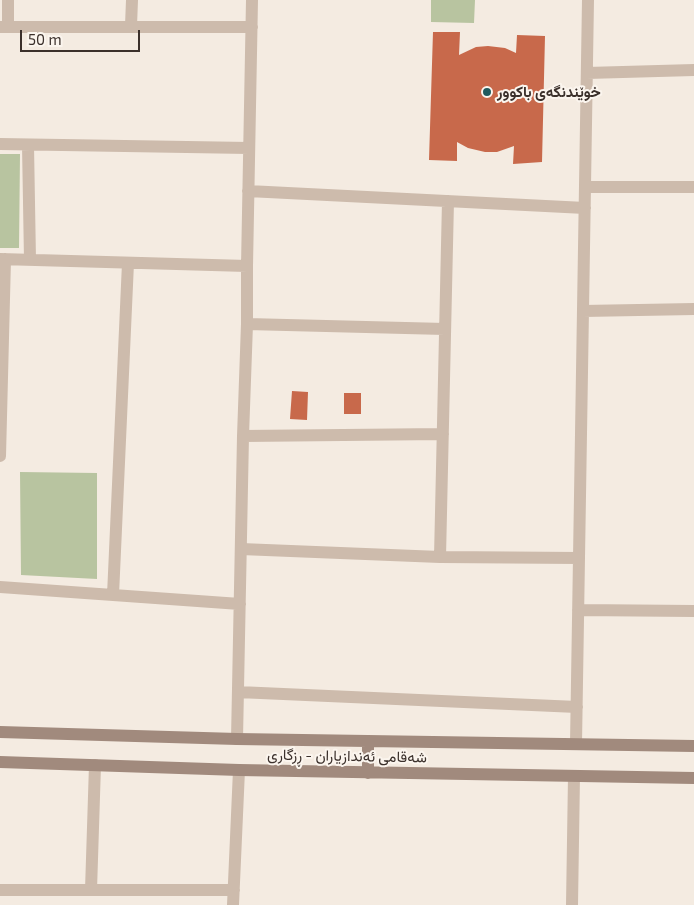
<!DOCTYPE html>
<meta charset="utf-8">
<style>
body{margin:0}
#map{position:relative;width:694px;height:905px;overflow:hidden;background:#f4ebe1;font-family:"Exo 2",sans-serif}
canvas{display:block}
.scale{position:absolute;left:20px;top:30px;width:120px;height:22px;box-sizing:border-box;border:2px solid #3b302b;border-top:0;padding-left:6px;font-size:15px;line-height:18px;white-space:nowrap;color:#3b302b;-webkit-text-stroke:4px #fbf5ee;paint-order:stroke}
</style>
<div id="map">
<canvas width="694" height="905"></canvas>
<div class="scale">50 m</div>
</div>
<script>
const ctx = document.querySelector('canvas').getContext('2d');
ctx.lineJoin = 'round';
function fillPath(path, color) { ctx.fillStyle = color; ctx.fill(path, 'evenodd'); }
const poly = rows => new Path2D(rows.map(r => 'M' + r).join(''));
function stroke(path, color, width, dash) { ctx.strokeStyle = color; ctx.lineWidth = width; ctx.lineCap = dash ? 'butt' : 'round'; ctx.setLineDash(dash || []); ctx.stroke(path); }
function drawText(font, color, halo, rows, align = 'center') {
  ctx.font = font + ' "Exo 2",Vazirmatn,sans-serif'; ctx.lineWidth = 4; ctx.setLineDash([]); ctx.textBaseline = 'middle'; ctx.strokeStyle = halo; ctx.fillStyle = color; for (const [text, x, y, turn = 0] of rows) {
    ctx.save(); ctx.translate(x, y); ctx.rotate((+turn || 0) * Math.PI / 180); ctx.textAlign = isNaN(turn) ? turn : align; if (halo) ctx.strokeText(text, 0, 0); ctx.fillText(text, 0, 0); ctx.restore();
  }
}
fillPath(poly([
 [431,0,475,0,474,23,431,22],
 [0,154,20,154,19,248,0,248],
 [20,472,97,473,97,579,21,575]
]), '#b8c4a0');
fillPath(poly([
 [433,32,460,32,459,55,476,47,488,46,505,48,516,53,517,35,545,36,542,162,513,164,514,146,497,152,485,152,468,148,457,142,457,161,429,160],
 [292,391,308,392,307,420,290,419],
 [344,393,361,393,361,414,344,414]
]), '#c8694b');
stroke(poly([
 [131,26,132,0],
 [0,27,252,27],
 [8,27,8,0],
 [587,73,694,70],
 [0,144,249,148],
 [28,145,30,260],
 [585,187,694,187],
 [248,191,585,208],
 [0,259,247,266],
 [583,311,694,309],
 [247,324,445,329],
 [243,436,443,434],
 [0,456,5,259],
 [241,549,440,557,579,558],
 [440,557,448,201],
 [0,587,240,604],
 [113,595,128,263],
 [578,610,694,611],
 [238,692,577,707],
 [237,739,243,436,247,324,247,266,252,0],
 [576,744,588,0],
 [0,890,234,890],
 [91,890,95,765],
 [233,905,239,770],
 [572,905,574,776]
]), '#cdbbac', 12);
stroke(poly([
 [0,732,237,739,694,746],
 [368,741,368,773],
 [0,762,239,770,694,778]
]), '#a18a7d', 12);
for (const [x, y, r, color] of [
 [487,92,5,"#1f5a5e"]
]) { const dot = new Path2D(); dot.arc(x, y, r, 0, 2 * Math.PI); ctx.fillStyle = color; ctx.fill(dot); stroke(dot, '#fbf5ee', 2); }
drawText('bold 15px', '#3b302b', '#fbf5ee', [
 ["خوێندنگەی باکوور",497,92]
], 'left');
drawText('15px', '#3b302b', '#fbf5ee', [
 ["شەقامی ئەندازیاران - ڕزگاری",347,756,1]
]);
</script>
